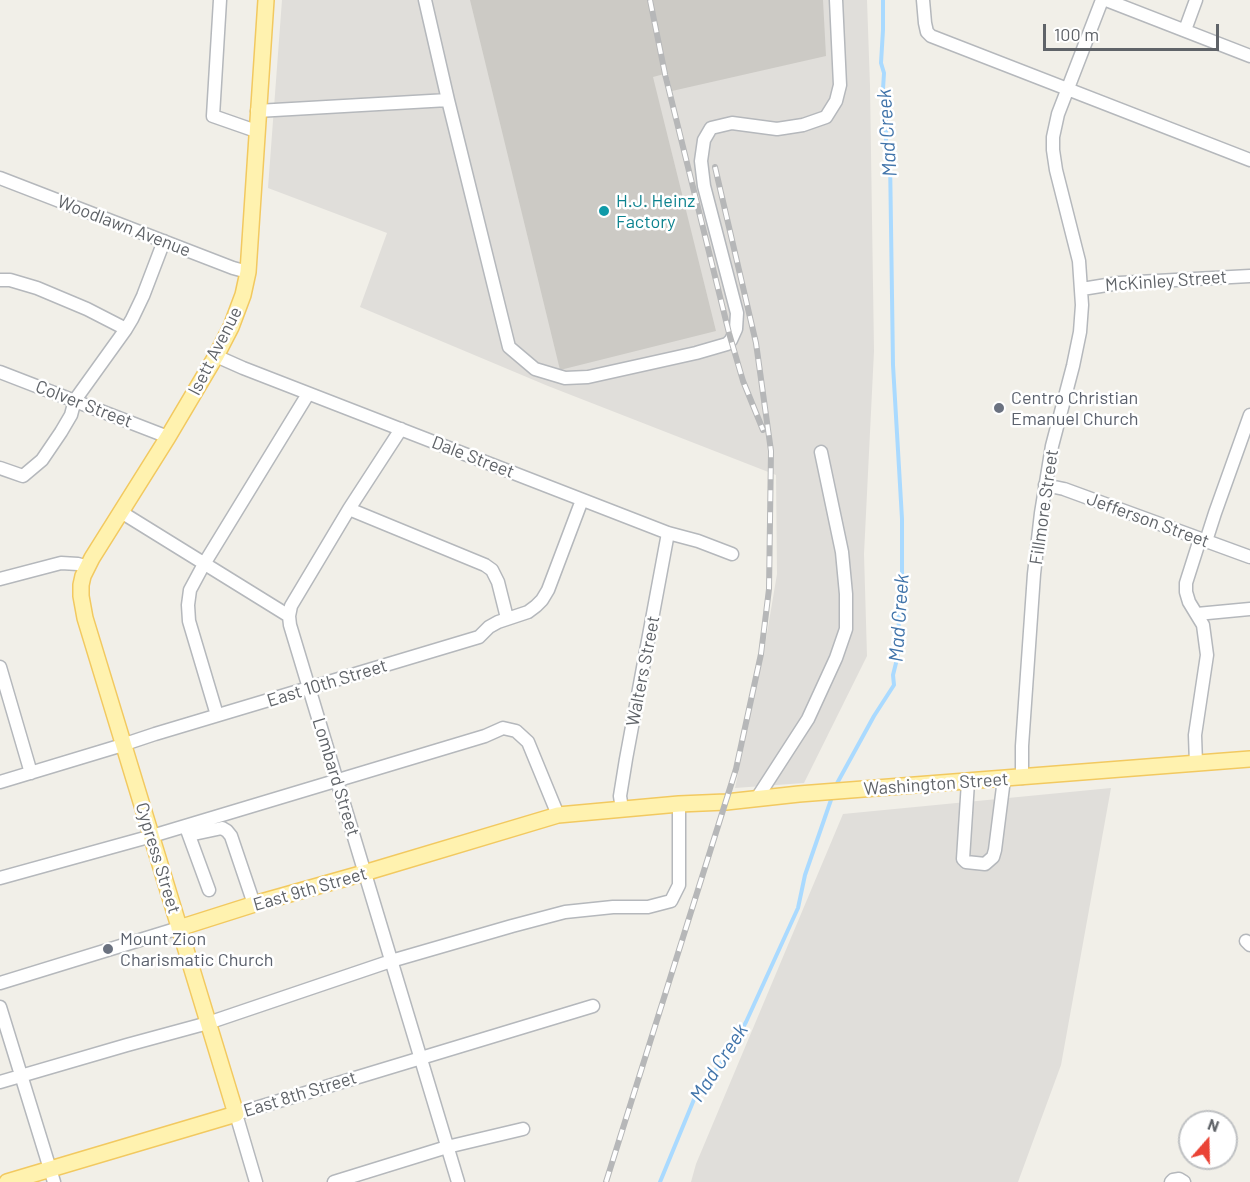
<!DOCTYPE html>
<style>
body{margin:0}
#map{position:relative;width:1250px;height:1182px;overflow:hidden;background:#f1efe8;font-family:Barlow,sans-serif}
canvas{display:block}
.north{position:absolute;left:1178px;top:1110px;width:60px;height:60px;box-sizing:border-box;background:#fff;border:2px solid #bfc1c3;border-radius:50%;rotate:20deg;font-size:16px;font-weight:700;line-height:24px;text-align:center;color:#5f6368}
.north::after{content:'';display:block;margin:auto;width:21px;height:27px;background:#ea4335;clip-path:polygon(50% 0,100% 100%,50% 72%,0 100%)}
.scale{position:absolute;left:1043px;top:24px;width:176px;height:27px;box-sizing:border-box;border:3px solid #5f6368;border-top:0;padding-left:8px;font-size:18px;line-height:21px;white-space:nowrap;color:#5f6368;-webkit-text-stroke:4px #fff;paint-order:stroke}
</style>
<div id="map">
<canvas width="1250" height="1182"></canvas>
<div class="north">N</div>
<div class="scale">100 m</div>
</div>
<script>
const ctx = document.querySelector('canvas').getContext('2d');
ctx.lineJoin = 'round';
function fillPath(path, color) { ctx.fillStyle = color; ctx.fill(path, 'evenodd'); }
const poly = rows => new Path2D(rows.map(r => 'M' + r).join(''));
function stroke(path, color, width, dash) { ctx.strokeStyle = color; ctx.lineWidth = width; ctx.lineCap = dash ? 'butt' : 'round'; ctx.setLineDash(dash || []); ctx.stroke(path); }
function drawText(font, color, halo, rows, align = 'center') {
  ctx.font = font + ' Barlow,sans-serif'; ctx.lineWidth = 5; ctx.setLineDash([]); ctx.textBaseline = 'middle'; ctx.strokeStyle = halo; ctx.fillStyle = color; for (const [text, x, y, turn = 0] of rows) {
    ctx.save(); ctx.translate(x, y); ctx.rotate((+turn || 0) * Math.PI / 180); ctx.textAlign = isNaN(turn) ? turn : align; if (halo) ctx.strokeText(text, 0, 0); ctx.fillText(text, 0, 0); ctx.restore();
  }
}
fillPath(poly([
 [282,0,867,0,870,86,874,351,864,554,867,656,804,783,735,788,765,645,777,574,776,475,548,386,360,307,387,233,268,188],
 [1111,788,1061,1065,1018,1182,691,1182,696,1164,843,814]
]), '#e0deda');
stroke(poly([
 [835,787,874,716,894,685,893,675,898,655,899,609,902,574,902,519,893,365,890,157,886,149,886,99,883,89,884,73,881,63,883,30,883,0],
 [660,1182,695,1097,730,1051,746,1022,798,908,805,875,833,794]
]), '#aadaff', 4);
fillPath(poly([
 [470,0,823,0,826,56,672,91,668,73,653,77,716,331,560,370]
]), '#cccac5');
const minor = poly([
 [220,0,213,116,256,131],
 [425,0,448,100,509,347,535,369,565,378,588,377,696,353,727,344,731,340,736,329,737,313,704,186,701,161,704,140,711,128,732,123,777,129,803,125,826,117,836,101,840,85,836,0],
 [923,0,925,23,927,32,931,36,1250,160],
 [1106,0,1250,56],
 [1185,30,1196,0],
 [257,111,448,100],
 [0,178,233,268,248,272],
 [0,280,10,280,37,288,87,309,126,329],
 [1082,289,1119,283,1250,276],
 [216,356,243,368,668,533,698,541,732,554],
 [0,372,168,437],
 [401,429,349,509,291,606,289,616,290,625,458,1182],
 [0,468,23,476,42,460,61,432,71,415,75,400,126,329,132,319,143,296,164,241],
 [1045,485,1064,489,1250,557],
 [349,509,485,565,492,570,498,582,507,618],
 [121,512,289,616],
 [1206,541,1215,513,1250,415],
 [0,579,61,563,78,564,87,567],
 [1197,614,1250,609],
 [0,667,31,773],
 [217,715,189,621,188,605,190,590,204,564,308,394],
 [1196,764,1195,735,1207,655,1203,625,1189,602,1186,592,1186,583,1200,539],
 [1022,778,1022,746,1034,574,1041,513,1052,446,1073,366,1080,332,1082,305,1079,261,1056,170,1053,150,1053,137,1058,114,1102,0],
 [0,782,116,747,155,734,479,637,489,627,498,622,528,612,536,606,542,600,548,590,582,500],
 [968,782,963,859,966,862,985,864,993,857,995,850,1004,779],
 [757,798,808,719,836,658,846,629,846,594,842,552,821,452],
 [622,809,620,796,626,759,668,533],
 [187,830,209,890],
 [189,835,222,828,227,831,231,836,254,904],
 [0,878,152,836,485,736,503,728,516,731,528,742,558,815],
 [1246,941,1250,945],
 [0,983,179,928],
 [0,1007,54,1182],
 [0,1082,127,1045,208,1023,391,961,512,926,565,912,613,907,648,907,671,901,679,885,679,804],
 [256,1182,236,1114,593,1006],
 [334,1182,447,1147,523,1129],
 [1171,1182,1173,1180,1179,1179,1184,1182]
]);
const major = poly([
 [179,928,261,902,364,873,558,815,679,804,726,802,799,794,1250,759],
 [7,1182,236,1114,85,618,81,596,81,585,83,576,92,558,168,437,216,356,231,327,243,295,248,272,266,0]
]);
stroke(minor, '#b5b8bc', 15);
stroke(major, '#f2c960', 18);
stroke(minor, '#fff', 12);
stroke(major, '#fff2af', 15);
const rail = poly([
 [650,0,665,74,729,333,743,381,763,430],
 [606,1182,736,769,761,654,769,589,771,451,756,343,715,167]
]);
stroke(rail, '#b6b7b8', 6);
stroke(rail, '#fff', 4, [11]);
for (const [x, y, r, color] of [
 [604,211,6,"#0f9aa8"],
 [999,408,6,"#6b7280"],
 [108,949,6,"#6b7280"]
]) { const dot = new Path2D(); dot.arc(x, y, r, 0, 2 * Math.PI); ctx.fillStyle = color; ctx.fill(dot); stroke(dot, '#fff', 2); }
drawText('18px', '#0d838f', '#fff', [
 ["H.J. Heinz",616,201],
 ["Factory",616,222]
], 'left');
drawText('18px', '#5f6368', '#fff', [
 ["Woodlawn Avenue",124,226,21],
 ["McKinley Street",1166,281,-4],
 ["Isett Avenue",215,351,-63],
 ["Colver Street",84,404,21],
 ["Dale Street",473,457,21],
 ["Fillmore Street",1044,507,-82],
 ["Jefferson Street",1148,520,20],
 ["Walters Street",643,671,-79],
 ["East 10th Street",327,683,-17],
 ["Lombard Street",336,777,73],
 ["Washington Street",936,784,-4],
 ["Cypress Street",158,858,73],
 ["East 9th Street",310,889,-16],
 ["East 8th Street",300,1094,-17]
]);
drawText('18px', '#5b616d', '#fff', [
 ["Centro Christian",1011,398],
 ["Emanuel Church",1011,419],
 ["Mount Zion",120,939],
 ["Charismatic Church",120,960]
], 'left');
drawText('italic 20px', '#4174aa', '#fff', [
 ["Mad Creek",887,133,-94],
 ["Mad Creek",899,618,-86],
 ["Mad Creek",719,1063,-57]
]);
</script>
